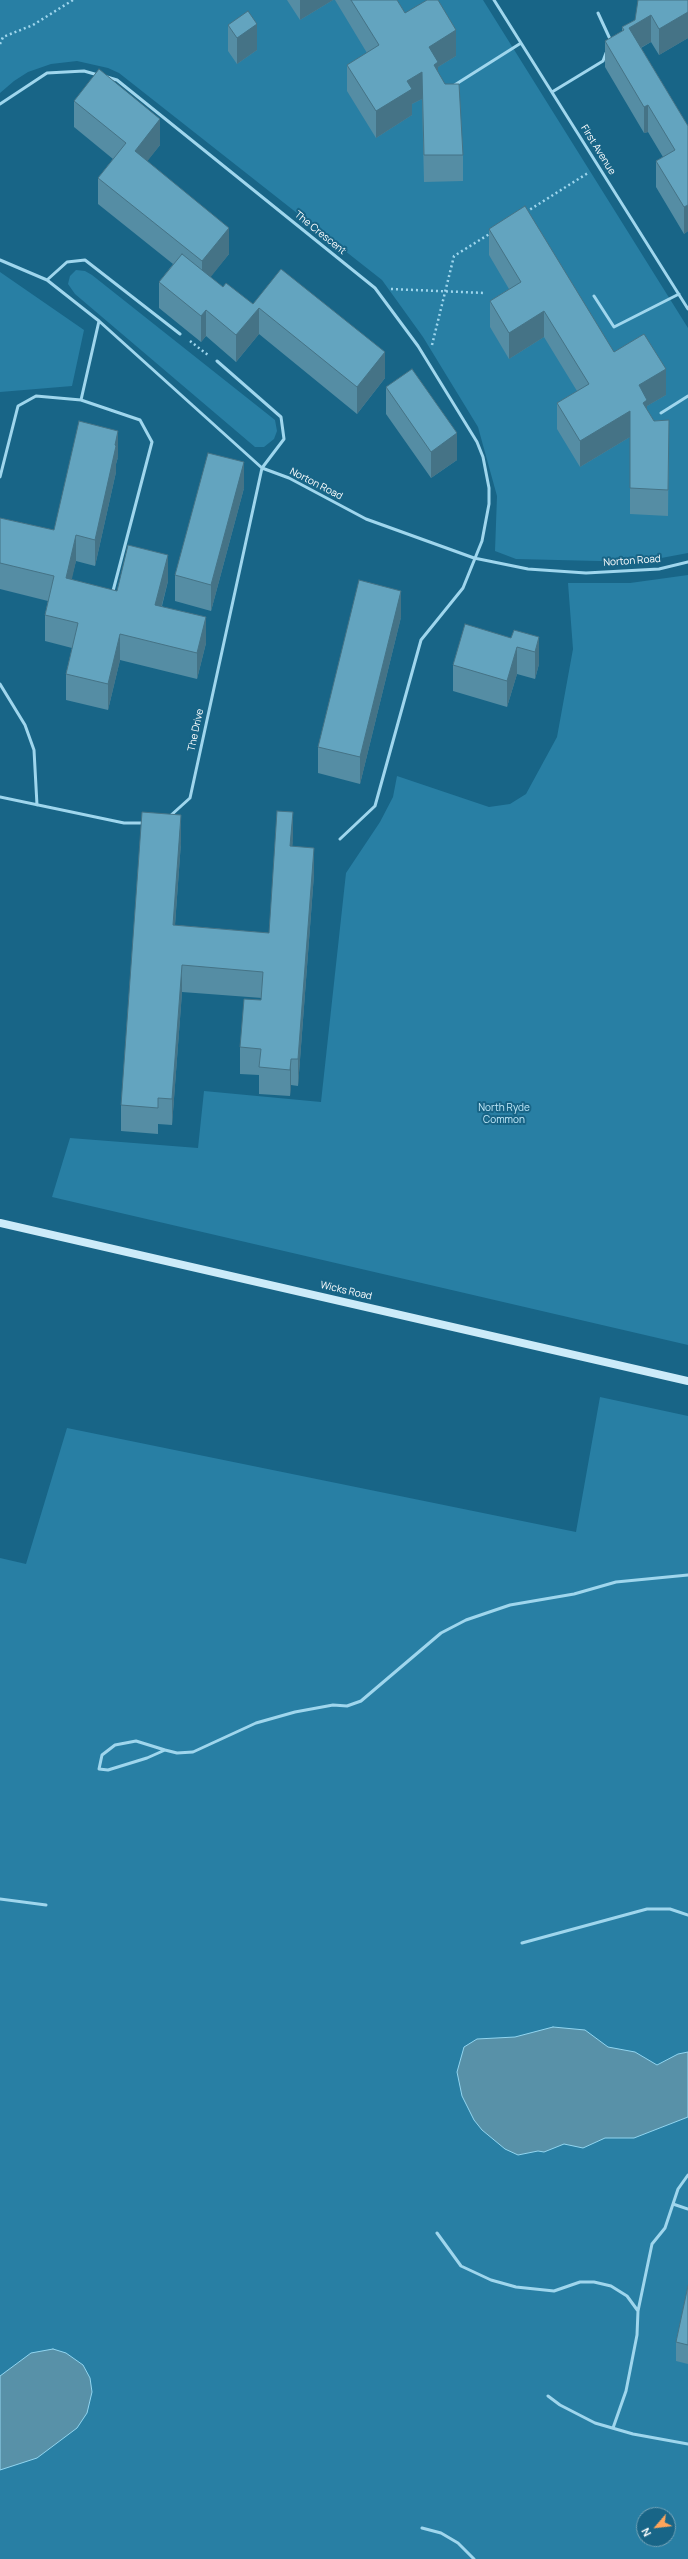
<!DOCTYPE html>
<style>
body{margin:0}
#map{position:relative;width:688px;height:2559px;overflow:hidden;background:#186587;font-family:Manrope,sans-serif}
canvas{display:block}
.north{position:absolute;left:636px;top:2507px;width:40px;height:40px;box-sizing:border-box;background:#186587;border:1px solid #74a3b7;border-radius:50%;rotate:242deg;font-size:11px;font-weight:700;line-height:16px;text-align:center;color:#fff}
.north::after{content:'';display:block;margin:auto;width:14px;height:18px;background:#ffa55b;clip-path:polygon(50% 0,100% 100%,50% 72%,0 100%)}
</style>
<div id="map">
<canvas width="688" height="2559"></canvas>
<div class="north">N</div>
</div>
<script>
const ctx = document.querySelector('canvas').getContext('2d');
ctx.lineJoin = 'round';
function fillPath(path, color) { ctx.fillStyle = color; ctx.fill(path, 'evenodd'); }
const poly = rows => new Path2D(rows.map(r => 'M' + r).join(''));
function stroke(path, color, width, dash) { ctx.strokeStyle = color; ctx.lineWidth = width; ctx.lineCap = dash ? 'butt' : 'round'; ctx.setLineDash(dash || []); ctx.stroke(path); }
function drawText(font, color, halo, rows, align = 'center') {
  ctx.font = font + ' Manrope,sans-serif'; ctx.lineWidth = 4; ctx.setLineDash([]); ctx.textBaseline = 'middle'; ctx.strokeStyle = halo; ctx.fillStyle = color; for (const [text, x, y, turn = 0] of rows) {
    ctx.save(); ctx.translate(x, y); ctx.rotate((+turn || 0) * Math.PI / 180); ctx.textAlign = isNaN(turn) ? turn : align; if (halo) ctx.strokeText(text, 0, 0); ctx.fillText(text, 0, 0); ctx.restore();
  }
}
fillPath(poly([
 [0,0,483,0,688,328,688,553,640,562,516,559,495,551,497,496,478,427,423,337,382,280,119,73,108,68,77,61,51,64,28,72,14,81,0,93],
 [76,270,85,271,92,275,275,420,277,431,274,439,264,447,255,447,75,294,68,284,70,276],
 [0,272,84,330,72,386,0,392],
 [688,575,688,1345,52,1197,70,1138,198,1148,204,1091,321,1102,346,873,380,822,393,797,397,776,489,807,510,804,526,794,557,737,573,649,568,583,630,583],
 [600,1397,688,1416,688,2559,0,2559,0,1558,26,1564,67,1428,576,1532],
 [644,2515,668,2515,668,2539,644,2539]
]), '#287fa4');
const water = poly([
 [553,2027,585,2030,608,2047,635,2052,657,2065,678,2054,688,2052,688,2117,634,2138,605,2138,583,2148,564,2144,544,2152,538,2151,518,2155,505,2149,482,2130,474,2120,462,2096,457,2072,464,2047,477,2039,515,2037,553,2027],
 [53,2349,66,2353,83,2365,90,2378,92,2392,87,2413,77,2428,37,2458,0,2470,0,2376,31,2353,53,2349]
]);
fillPath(water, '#5891a8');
stroke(water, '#91d5f0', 1);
stroke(poly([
 [0,44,3,37,33,25,73,0],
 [526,212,588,173],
 [391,289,485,293],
 [190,341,208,355],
 [432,345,454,256,491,233]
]), '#9fd6ed', 2.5, [2, 3]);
stroke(poly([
 [494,0,688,309],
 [598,13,610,39],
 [107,77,117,80,375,288,418,346,477,442,483,457,489,488,489,504,482,541,463,588,421,640,375,806,340,839],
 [453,86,521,43],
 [552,92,603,61,606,53],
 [0,104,47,73,84,71,98,75],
 [0,260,47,280,99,321,262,468,289,478,366,519,474,558,528,569,586,573,659,569,688,562],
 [47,280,67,262,85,260,180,334],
 [594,296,614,327,679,294],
 [99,321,81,400,140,420,152,442,113,591],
 [661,413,688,396],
 [0,477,18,406,36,396,81,400],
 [0,684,25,725,34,750,37,805],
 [0,797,124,823,144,823],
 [169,817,190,798,262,468,284,439,281,417,217,361],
 [136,1741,165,1750,147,1758,108,1770,99,1769,102,1755,115,1745,136,1741],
 [165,1750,177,1753,193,1752,256,1723,295,1712,333,1705,347,1706,361,1701,441,1633,466,1620,510,1605,574,1594,616,1582,688,1575],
 [0,1899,46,1905],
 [522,1943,647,1909,670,1909,688,1915],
 [673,2204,688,2209],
 [437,2233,461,2266,491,2280,516,2287,554,2291,580,2282,594,2282,611,2286,627,2296,638,2311],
 [548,2396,560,2405,595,2423,633,2434,688,2444],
 [613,2428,626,2391,637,2335,638,2311,652,2244,665,2228,678,2189,688,2175],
 [422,2528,441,2533,458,2543,474,2559]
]), '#9fd6ed', 3);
stroke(poly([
 [0,1223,688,1381]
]), '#ccebf9', 8);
fillPath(poly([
 [287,0,333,0,300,20],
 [335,0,397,0,405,13,456,56,438,67,438,72,463,155,463,181,424,182,422,99,412,104,412,115,376,138,347,91,347,65,367,53],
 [688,0,688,38,659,55,651,42,641,48,688,126,688,231,684,234,656,187,656,161,663,157,648,132,644,133,605,67,605,41,622,31,622,27,635,20],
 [228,25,257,50,237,64,228,51],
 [74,101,160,145,147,161,229,254,210,277,223,287,385,378,357,414,259,334,236,362,206,336,201,342,159,308,159,282,173,264,98,204,98,178,113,159,74,127],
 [489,229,614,352,666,395,647,406,647,410,654,421,669,420,668,516,630,514,630,437,580,467,557,429,557,403,577,391,544,337,509,359,490,327,490,301,509,289,489,255],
 [386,387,457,460,431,478,386,414],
 [118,457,116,464,116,472,95,566,76,561,71,580,117,591,168,581,162,606,206,643,197,679,120,660,108,710,66,700,66,674,72,648,45,641,45,615,48,601,0,589,0,518,54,530],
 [244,488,211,611,175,601,175,575],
 [401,617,360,784,318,773,318,747],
 [539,637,539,664,535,679,517,674,507,707,453,691,453,665,511,638],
 [293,839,292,846,314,874,298,1086,291,1085,290,1096,259,1094,259,1075,240,1074,240,1047,261,1000,262,998,182,992,172,1125,158,1124,158,1134,121,1131,121,1105,181,842,175,925,269,933],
 [688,2286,688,2364,676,2361,676,2342]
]), '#558da4');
fillPath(poly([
 [300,0,333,0,300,20],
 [688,12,688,38,659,55,659,29],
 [651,15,651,42,629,54,629,28],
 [257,24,257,50,237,64,237,38],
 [456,30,456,56,438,67,438,88,429,47],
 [422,72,422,99,412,104,412,115,376,138,376,111,407,81],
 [648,105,648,132,644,133,644,107],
 [160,119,160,145,135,177,135,151],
 [688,205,688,231,684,234,684,207],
 [229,228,229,254,202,288,202,261],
 [259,308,259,334,236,362,236,335],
 [206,310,206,336,201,342,201,316],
 [544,311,544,337,509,359,509,333],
 [385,352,385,378,357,414,357,387],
 [666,369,666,395,647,406,647,426,639,385],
 [630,411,630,437,580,467,580,441],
 [118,431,118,457,116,464,116,472,95,566,95,540],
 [457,433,457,460,431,478,431,452],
 [244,462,244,488,211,611,211,585],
 [76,535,76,561,66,605,66,578],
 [168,555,168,581,155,631,155,605],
 [401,591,401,617,360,784,360,757],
 [206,617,206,643,197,679,197,653],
 [120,634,120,660,108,710,108,684],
 [539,637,539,664,535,679,535,652],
 [517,647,517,674,507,707,507,681],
 [293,812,293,839,290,872,290,846],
 [181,815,181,842,173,952,173,925],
 [314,848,314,874,298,1086,298,1059],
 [182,965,182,992,172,1125,172,1099],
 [291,1059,291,1085,290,1096,290,1070]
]), '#457386');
const building = poly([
 [351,0,397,0,405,13,427,0,438,0,456,30,429,47,438,62,434,65,445,84,459,84,463,155,424,155,422,72,407,81,412,89,376,111,347,65,379,45,351,0],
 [638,0,688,0,688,12,659,29,651,15,629,28,688,126,688,205,684,207,656,161,675,150,648,105,644,107,605,41,624,30,622,27,635,20,638,0],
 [248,11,257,24,237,38,228,25,248,11],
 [99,69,160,119,135,151,229,228,202,261,98,178,126,143,74,101,99,69],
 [525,206,614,352,644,334,666,369,639,385,647,400,643,403,654,421,669,420,668,490,630,488,630,411,580,441,557,403,589,384,544,311,509,333,490,301,521,282,489,229,525,206],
 [182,254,223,287,226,283,253,304,281,269,385,352,357,387,259,308,236,335,206,310,201,316,159,282,182,254],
 [412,369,457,433,431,452,386,387,412,369],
 [79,421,118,431,115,445,116,446,95,540,76,535,66,578,117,591,128,545,168,555,155,605,206,617,197,653,120,634,108,684,66,674,78,623,45,615,54,576,0,563,0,518,54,530,79,421],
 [208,453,244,462,211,585,175,575,208,453],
 [359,580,401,591,360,757,318,747,359,580],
 [465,624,511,638,514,630,539,637,535,652,517,647,507,681,453,665,465,624],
 [277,811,293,812,290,846,314,848,298,1059,291,1059,290,1070,259,1067,261,1049,240,1047,244,999,261,1000,263,972,182,965,172,1099,158,1098,158,1108,121,1105,142,812,181,815,173,925,269,933,277,811],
 [688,2286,688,2345,676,2342,688,2286]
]);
fillPath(building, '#63a4bf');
stroke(building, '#457386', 1);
drawText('10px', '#fff', '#186587', [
 ["First Avenue",598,150,58],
 ["The Crescent",320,233,39],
 ["Norton Road",316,484,27],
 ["Norton Road",632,561,-4],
 ["The Drive",196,730,-78],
 ["Wicks Road",346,1291,13]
]);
drawText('10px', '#c4eafa', '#186587', [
 ["North Ryde",504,1108],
 ["Common",504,1120]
]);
</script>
